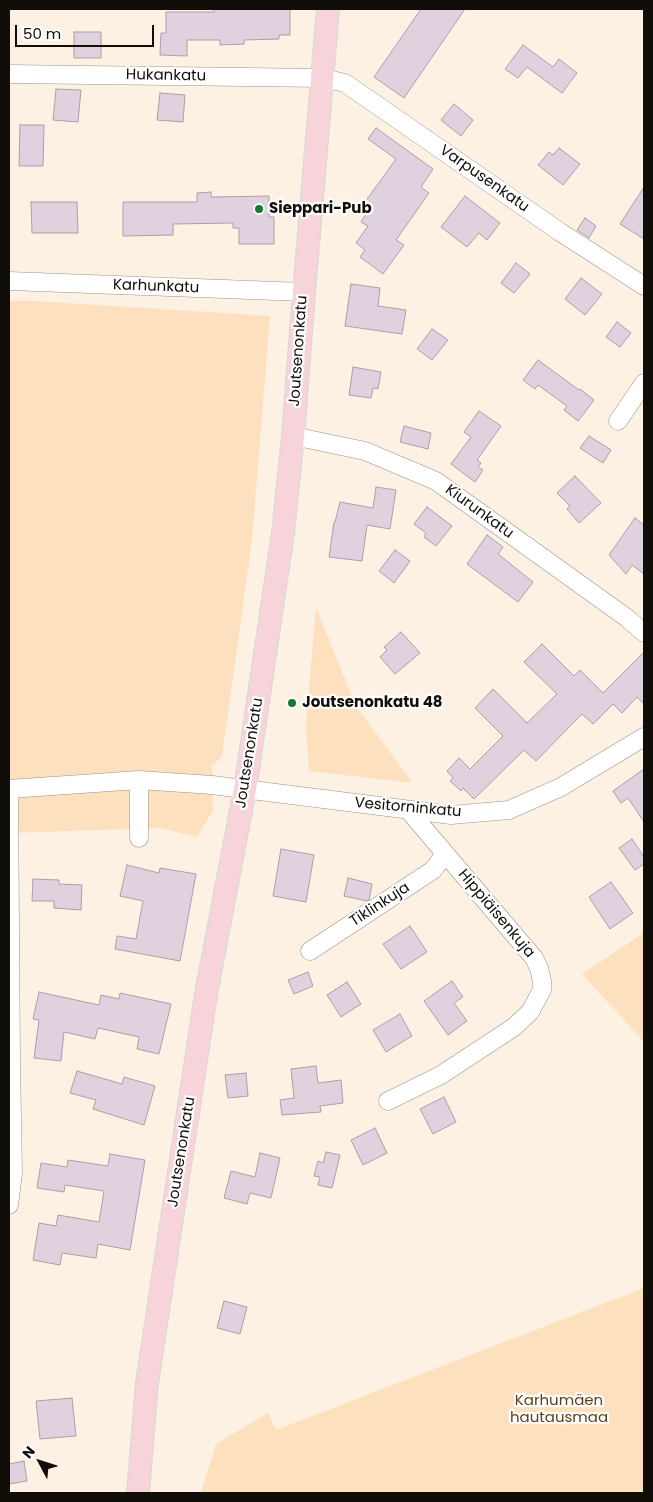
<!DOCTYPE html>
<meta charset="utf-8">
<style>
body{margin:0}
#map{position:relative;width:653px;height:1502px;overflow:hidden;background:#fdf1e4;font-family:Poppins,sans-serif}
canvas{display:block}
.frame{position:absolute;inset:0;border:10px solid #110e09;pointer-events:none}
.north{position:absolute;left:15px;top:1437px;width:50px;height:50px;-webkit-text-stroke:4px #fff;paint-order:stroke;rotate:310deg;font-size:14px;font-weight:700;line-height:20px;text-align:center;color:#110e09}
.north::after{content:'';display:block;margin:auto;width:18px;height:22px;background:#110e09;clip-path:polygon(50% 0,100% 100%,50% 72%,0 100%)}
.scale{position:absolute;left:15px;top:25px;width:139px;height:22px;box-sizing:border-box;border:2px solid #110e09;border-top:0;padding-left:6px;font-size:15px;line-height:18px;white-space:nowrap;color:#110e09;-webkit-text-stroke:4px #fff;paint-order:stroke}
</style>
<div id="map">
<canvas width="653" height="1502"></canvas>
<div class="frame"></div>
<div class="north">N</div>
<div class="scale">50 m</div>
</div>
<script>
const ctx = document.querySelector('canvas').getContext('2d');
ctx.lineJoin = 'round';
function fillPath(path, color) { ctx.fillStyle = color; ctx.fill(path, 'evenodd'); }
const poly = rows => new Path2D(rows.map(r => 'M' + r).join(''));
function stroke(path, color, width, dash) { ctx.strokeStyle = color; ctx.lineWidth = width; ctx.lineCap = dash ? 'butt' : 'round'; ctx.setLineDash(dash || []); ctx.stroke(path); }
function drawText(font, color, halo, rows, align = 'center') {
  ctx.font = font + ' Poppins,sans-serif'; ctx.lineWidth = 4.5; ctx.setLineDash([]); ctx.textBaseline = 'middle'; ctx.strokeStyle = halo; ctx.fillStyle = color; for (const [text, x, y, turn = 0] of rows) {
    ctx.save(); ctx.translate(x, y); ctx.rotate((+turn || 0) * Math.PI / 180); ctx.textAlign = isNaN(turn) ? turn : align; if (halo) ctx.strokeText(text, 0, 0); ctx.fillText(text, 0, 0); ctx.restore();
  }
}
fillPath(poly([
 [9,301,34,301,270,316,252,540,222,757,212,765,213,811,197,837,160,828,9,833],
 [316,607,355,705,413,783,309,771,306,724],
 [644,933,644,1042,582,974],
 [644,1288,644,1493,201,1493,216,1444,268,1413,276,1430]
]), '#fde0be');
const building = poly([
 [214,9,290,9,290,35,279,35,279,39,244,40,244,44,220,45,220,40,187,40,187,56,160,55,161,33,166,33,166,12,214,12,214,9],
 [421,9,465,9,404,98,374,77,421,9],
 [74,32,101,32,101,58,74,58,74,32],
 [523,45,553,67,559,59,577,73,562,93,527,67,518,78,505,69,523,45],
 [56,89,81,90,78,122,53,120,56,89],
 [160,93,185,95,183,122,157,120,160,93],
 [454,104,473,120,461,136,441,120,454,104],
 [20,125,44,125,43,166,19,166,20,125],
 [376,128,433,169,421,187,429,193,396,240,404,245,383,274,360,257,365,250,356,243,368,226,361,222,366,214,360,209,396,159,368,139,376,128],
 [559,148,580,164,563,185,538,165,549,152,553,155,559,148],
 [644,187,644,239,620,224,644,187],
 [211,192,211,197,269,196,269,217,274,217,274,244,239,244,239,228,233,228,233,223,173,224,173,235,123,236,123,202,197,202,197,193,211,192],
 [465,196,500,223,487,240,479,233,467,247,441,227,465,196],
 [31,202,77,202,78,233,32,233,31,202],
 [585,218,596,226,589,238,577,230,585,218],
 [516,263,530,274,514,293,501,283,516,263],
 [581,278,602,294,585,315,565,299,581,278],
 [351,284,380,288,378,306,406,310,402,334,345,326,351,284],
 [617,322,631,333,620,347,606,337,617,322],
 [432,329,448,340,432,360,417,349,432,329],
 [538,360,579,390,580,389,594,400,578,421,564,410,567,406,538,385,535,389,523,380,538,360],
 [353,367,381,372,378,389,373,388,371,398,349,395,353,367],
 [479,411,501,426,477,460,481,463,478,467,483,470,475,482,451,464,471,437,464,432,479,411],
 [404,426,431,433,428,449,400,442,404,426],
 [589,436,611,450,603,463,580,448,589,436],
 [575,476,601,503,579,523,567,509,570,506,557,493,575,476],
 [376,487,396,490,390,529,367,525,362,561,329,557,334,522,335,522,340,502,373,508,376,487],
 [427,507,452,526,436,546,424,537,426,533,414,524,427,507],
 [635,518,644,525,644,574,632,565,626,574,609,555,635,518],
 [487,535,503,547,498,554,533,582,518,602,467,564,487,535],
 [395,550,410,561,394,583,379,571,395,550],
 [401,632,420,653,395,674,380,657,387,650,384,647,401,632],
 [542,644,574,676,580,670,603,693,644,652,644,704,637,697,622,713,613,704,593,724,582,714,536,761,524,750,474,799,463,788,461,791,450,781,453,778,447,771,459,758,470,769,503,736,475,708,493,689,527,723,557,694,524,662,542,644],
 [644,769,644,822,628,798,621,803,613,791,644,769],
 [632,839,644,857,644,864,635,870,619,848,632,839],
 [281,849,314,855,306,902,273,896,281,849],
 [127,865,159,873,160,868,196,874,180,961,115,949,117,936,136,939,143,901,120,896,127,865],
 [348,878,372,884,369,900,367,901,344,896,348,878],
 [33,879,59,880,59,884,82,885,81,910,54,908,54,901,32,901,33,879],
 [611,882,633,913,610,929,589,897,611,882],
 [410,926,427,952,401,969,383,944,410,926],
 [308,972,313,986,294,994,288,980,308,972],
 [452,981,463,997,454,1003,467,1021,448,1035,424,1001,452,981],
 [347,982,361,1004,341,1017,327,995,347,982],
 [39,992,99,1005,101,995,119,999,120,993,171,1004,159,1054,137,1049,139,1037,98,1028,95,1039,64,1032,61,1061,34,1058,39,1020,33,1019,39,992],
 [400,1014,412,1036,386,1052,373,1030,400,1014],
 [316,1066,318,1083,341,1080,343,1103,320,1106,321,1112,282,1115,280,1100,294,1098,291,1069,316,1066],
 [77,1071,122,1084,124,1077,155,1086,144,1125,93,1109,96,1100,70,1093,77,1071],
 [246,1073,248,1096,228,1098,225,1075,246,1073],
 [444,1097,456,1122,433,1134,420,1109,444,1097],
 [375,1128,387,1153,363,1165,351,1140,375,1128],
 [326,1152,340,1155,332,1188,318,1185,320,1177,314,1176,318,1161,323,1163,326,1152],
 [260,1153,280,1158,271,1198,250,1193,247,1204,224,1198,231,1171,255,1177,260,1153],
 [110,1154,145,1160,130,1250,98,1244,96,1258,62,1253,60,1265,33,1260,39,1223,56,1226,58,1215,99,1222,104,1191,65,1185,64,1192,37,1188,41,1163,67,1167,68,1160,108,1166,110,1154],
 [224,1301,247,1307,240,1334,217,1328,224,1301],
 [72,1398,76,1436,40,1439,36,1401,72,1398],
 [24,1461,27,1481,9,1484,9,1464,24,1461]
]);
fillPath(building, '#dfd1dd');
stroke(building, '#ab9ea9', 1);
const minor = poly([
 [9,74,323,78,345,83,560,232,644,286],
 [9,281,304,292],
 [618,421,644,383],
 [293,436,365,451,436,481,627,618,644,633],
 [139,780,139,838],
 [9,789,139,780,212,785,451,815,509,810,561,787,644,737],
 [310,951,433,870,445,854],
 [388,1101,441,1075,514,1027,530,1012,542,990,542,981,539,968,534,958,409,811],
 [9,1205,13,1173,11,1062,9,789]
]);
const major = poly([
 [138,1493,147,1383,206,994,245,789,283,533,293,436,304,292,328,9]
]);
stroke(minor, '#9b9185', 19);
stroke(major, '#d9d8d8', 24);
stroke(minor, '#fff', 18);
stroke(major, '#f6d4d9', 22);
for (const [x, y, r, color] of [
 [259,209,5,"#117c30"],
 [292,703,5,"#117c30"]
]) { const dot = new Path2D(); dot.arc(x, y, r, 0, 2 * Math.PI); ctx.fillStyle = color; ctx.fill(dot); stroke(dot, '#fff', 2); }
drawText('15px', '#110e09', '#fff', [
 ["Hukankatu",166,76,1],
 ["Varpusenkatu",484,179,35],
 ["Karhunkatu",156,287,2],
 ["Joutsenonkatu",299,351,-86],
 ["Kiurunkatu",479,512,36],
 ["Joutsenonkatu",250,753,-81],
 ["Vesitorninkatu",408,808,5],
 ["Tiklinkuja",380,905,-33],
 ["Hippiäisenkuja",496,914,50],
 ["Joutsenonkatu",182,1152,-81]
]);
drawText('bold 15px', '#110e09', '#fff', [
 ["Sieppari-Pub",269,209],
 ["Joutsenonkatu 48",302,703]
], 'left');
drawText('15px', '#5d3f15', '#fff', [
 ["Karhumäen",559,1401],
 ["hautausmaa",559,1418]
]);
</script>
